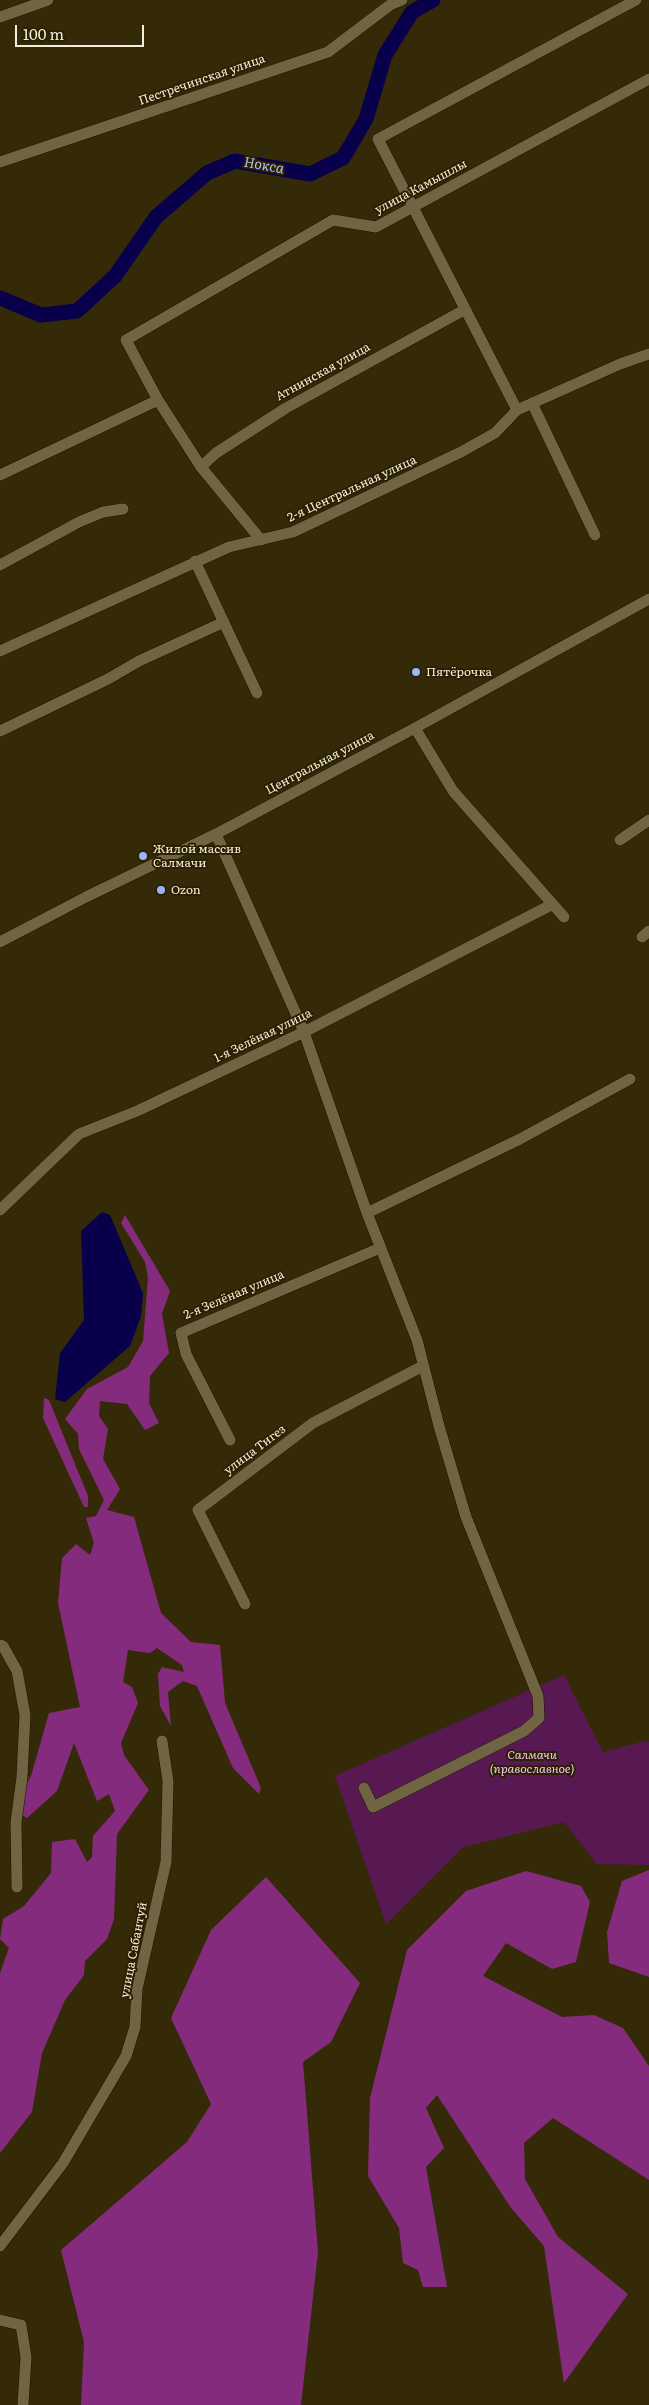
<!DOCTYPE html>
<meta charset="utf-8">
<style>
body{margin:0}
#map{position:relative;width:649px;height:2405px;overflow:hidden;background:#352a08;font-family:Literata,serif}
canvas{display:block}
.scale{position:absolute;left:15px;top:25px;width:129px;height:22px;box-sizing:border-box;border:2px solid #f4eddb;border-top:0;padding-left:6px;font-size:15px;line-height:18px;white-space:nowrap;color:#f4eddb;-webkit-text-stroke:4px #2b2000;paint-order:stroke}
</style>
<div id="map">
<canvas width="649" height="2405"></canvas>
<div class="scale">100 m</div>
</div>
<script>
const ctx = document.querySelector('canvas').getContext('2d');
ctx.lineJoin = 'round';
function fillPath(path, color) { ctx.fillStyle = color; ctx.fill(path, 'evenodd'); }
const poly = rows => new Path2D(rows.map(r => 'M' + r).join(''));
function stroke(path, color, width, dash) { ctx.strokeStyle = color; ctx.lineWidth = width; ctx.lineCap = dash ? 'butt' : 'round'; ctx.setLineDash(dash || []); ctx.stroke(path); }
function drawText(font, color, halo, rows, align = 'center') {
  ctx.font = font + ' Literata,serif'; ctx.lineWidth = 4; ctx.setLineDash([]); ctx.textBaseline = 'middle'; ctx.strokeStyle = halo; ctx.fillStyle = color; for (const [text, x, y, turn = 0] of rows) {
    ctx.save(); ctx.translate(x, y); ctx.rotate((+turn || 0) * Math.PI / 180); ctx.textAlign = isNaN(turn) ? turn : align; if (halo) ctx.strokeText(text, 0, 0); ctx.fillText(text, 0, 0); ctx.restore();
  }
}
fillPath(poly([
 [564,1675,603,1752,645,1741,649,1742,649,1865,597,1864,564,1822,463,1847,386,1924,335,1776]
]), '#581953');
fillPath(poly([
 [125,1215,170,1291,162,1314,169,1353,150,1376,149,1403,159,1423,145,1430,127,1404,100,1401,99,1416,108,1429,103,1459,120,1489,107,1510,134,1517,161,1613,191,1642,220,1645,225,1703,261,1788,259,1794,233,1768,197,1686,183,1681,168,1692,171,1726,160,1706,158,1674,162,1667,184,1672,182,1665,157,1648,150,1653,128,1650,123,1682,132,1687,138,1703,121,1743,124,1755,149,1790,117,1834,114,1919,107,1939,85,1961,84,1975,65,2000,42,2053,32,2112,0,2153,0,1973,9,1948,0,1939,3,1919,24,1906,51,1873,52,1842,75,1839,87,1862,92,1857,93,1836,115,1811,109,1794,97,1801,74,1743,57,1791,27,1818,17,1812,16,1803,31,1776,49,1713,80,1707,58,1603,62,1558,76,1544,90,1555,94,1543,86,1518,96,1516,104,1500,79,1449,78,1434,65,1419,87,1389,128,1367,143,1341,148,1277,145,1262,121,1223],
 [44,1398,49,1400,88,1496,88,1507,84,1507,43,1418],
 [649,1870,649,1977,609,1963,607,1932,622,1881],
 [526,1871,581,1886,590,1902,576,1962,552,1969,506,1943,483,1976,562,2017,594,2015,623,2028,649,2066,649,2180,553,2118,524,2143,525,2179,558,2237,628,2294,564,2383,544,2246,511,2208,437,2095,426,2108,444,2148,426,2167,447,2287,423,2287,418,2270,403,2263,399,2228,368,2176,370,2098,407,1950,466,1891],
 [266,1877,360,1983,331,2042,303,2062,318,2252,301,2405,81,2405,84,2342,61,2250,187,2142,211,2104,171,2018,211,1930]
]), '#852b7e');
fillPath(poly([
 [102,1212,110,1215,143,1293,141,1316,130,1346,65,1402,55,1399,60,1353,84,1320,81,1231]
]), '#09004c');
stroke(poly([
 [0,298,41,315,77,311,115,276,156,217,207,173,235,161,310,174,343,158,366,119,385,55,412,12,433,0]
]), '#09004c', 15);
const minor = poly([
 [0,17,48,0],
 [0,162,328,52,390,5,402,0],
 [532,403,595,535],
 [517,410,378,139,636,0],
 [201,467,216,453,286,408,464,310],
 [0,475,158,400],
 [261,540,201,467,158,400,126,340,333,220,376,227,649,79],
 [195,561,257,693],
 [0,565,79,522,103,512,123,509],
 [0,651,229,547,293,532,461,452,495,433,517,410,620,364,649,354],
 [415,728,453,791,564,917],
 [0,731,108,679,139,661,224,622],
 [216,834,304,1032,367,1213,417,1340,439,1426,466,1517,538,1696,539,1718,524,1731,373,1807,364,1788],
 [620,840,649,820],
 [642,937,649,931],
 [0,942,86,897,216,834,415,728,649,599],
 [0,1210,79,1134,137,1111,304,1032,553,904],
 [367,1213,520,1139,630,1079],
 [230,1440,186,1354,181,1333,380,1248],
 [245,1604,198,1510,313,1423,423,1366],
 [0,1645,3,1646,17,1671,25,1715,22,1777,16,1822,17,1887],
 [0,2246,63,2163,126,2056,135,2027,137,1989,166,1862,168,1781,162,1741],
 [0,2320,21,2325,26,2357,23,2405]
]);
stroke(minor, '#1b1300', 12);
stroke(minor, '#706442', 11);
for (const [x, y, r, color] of [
 [416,672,5,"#9eb3fd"],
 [143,856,5,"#9eb3fd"],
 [161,890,5,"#9eb3fd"]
]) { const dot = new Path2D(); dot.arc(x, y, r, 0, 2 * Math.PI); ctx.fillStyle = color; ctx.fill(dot); stroke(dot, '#2b2000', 2); }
drawText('12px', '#f4eddb', '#2b2000', [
 ["Пестречинская улица",202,80,-19],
 ["улица Камышлы",421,187,-28],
 ["Атнинская улица",323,372,-29],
 ["2-я Центральная улица",352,489,-25],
 ["Центральная улица",320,763,-28],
 ["1-я Зелёная улица",263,1036,-26],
 ["2-я Зелёная улица",234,1295,-23],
 ["улица Тигез",255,1450,-37],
 ["улица Сабантуй",134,1950,-79]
]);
drawText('12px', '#f4eddb', '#2b2000', [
 ["Пятёрочка",426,672],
 ["Жилой массив",153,849],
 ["Салмачи",153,863],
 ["Ozon",171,890]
], 'left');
drawText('italic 12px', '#f3c4ec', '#2b2000', [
 ["Салмачи",532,1755],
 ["(православное)",532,1769]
]);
drawText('italic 14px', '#b1c1f5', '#2b2000', [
 ["Нокса",264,166,10]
]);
</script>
